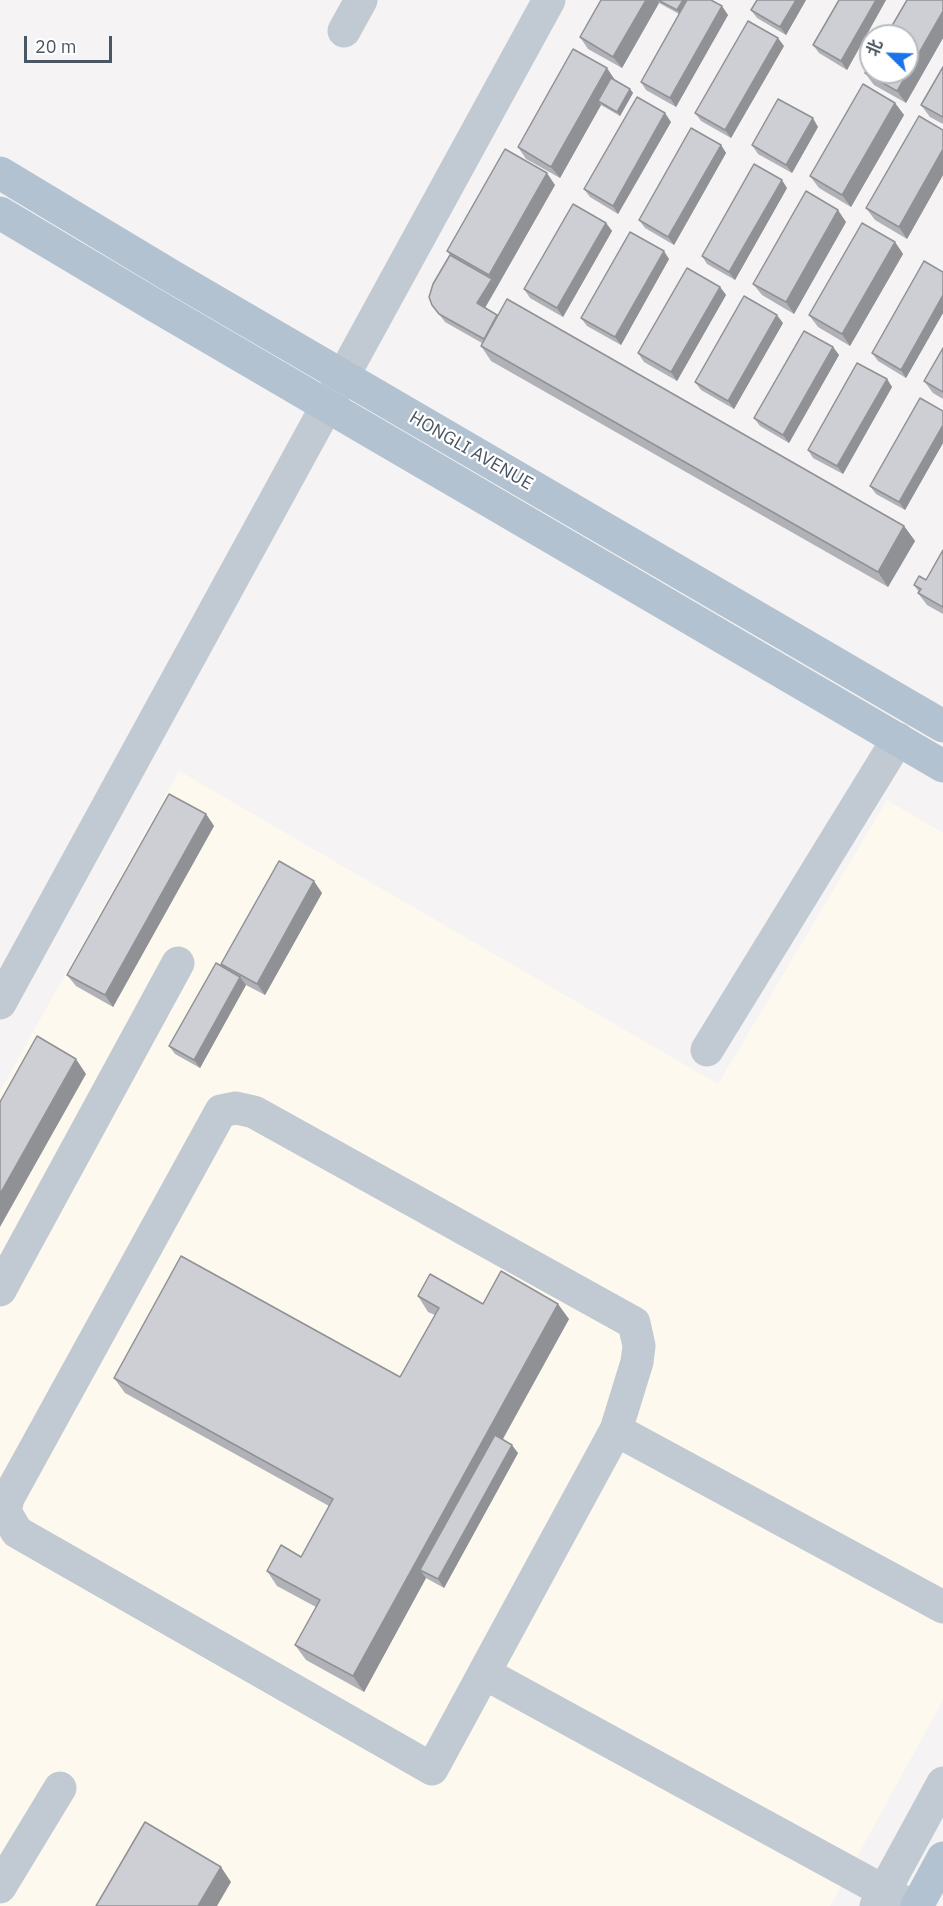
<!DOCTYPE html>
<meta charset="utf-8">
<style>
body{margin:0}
#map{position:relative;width:943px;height:1906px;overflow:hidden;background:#f5f3f3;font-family:"IBM Plex Sans","Noto Sans SC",sans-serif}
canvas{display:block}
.north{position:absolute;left:859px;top:24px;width:60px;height:60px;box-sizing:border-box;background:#fff;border:2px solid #b7bbc0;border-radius:50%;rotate:293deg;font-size:16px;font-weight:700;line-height:24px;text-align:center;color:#4a5661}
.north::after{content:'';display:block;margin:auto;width:21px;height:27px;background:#1a73e8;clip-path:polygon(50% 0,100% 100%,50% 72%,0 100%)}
.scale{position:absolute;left:24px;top:36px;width:88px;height:27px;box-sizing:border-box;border:3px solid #4a5661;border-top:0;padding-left:8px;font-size:18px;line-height:21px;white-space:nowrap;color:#4a5661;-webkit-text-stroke:4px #fff;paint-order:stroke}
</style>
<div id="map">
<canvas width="943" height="1906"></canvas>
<div class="north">北</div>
<div class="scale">20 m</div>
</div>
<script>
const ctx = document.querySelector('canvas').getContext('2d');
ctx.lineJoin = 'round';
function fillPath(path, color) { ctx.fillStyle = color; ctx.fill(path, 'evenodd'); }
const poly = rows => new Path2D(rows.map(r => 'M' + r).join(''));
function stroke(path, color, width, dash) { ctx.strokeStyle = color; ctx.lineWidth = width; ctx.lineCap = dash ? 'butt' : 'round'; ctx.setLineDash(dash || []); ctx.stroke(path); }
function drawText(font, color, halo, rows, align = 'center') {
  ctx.font = font + ' "IBM Plex Sans",sans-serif'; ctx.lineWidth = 4.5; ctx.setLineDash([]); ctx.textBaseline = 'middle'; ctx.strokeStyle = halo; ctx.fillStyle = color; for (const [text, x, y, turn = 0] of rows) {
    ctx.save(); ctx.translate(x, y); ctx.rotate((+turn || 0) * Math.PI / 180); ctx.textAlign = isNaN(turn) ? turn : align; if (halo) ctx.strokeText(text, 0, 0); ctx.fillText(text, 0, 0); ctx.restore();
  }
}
fillPath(poly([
 [179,771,718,1084,887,800,943,833,943,1700,830,1906,0,1906,0,1091]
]), '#fdf9ef');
stroke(poly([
 [344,31,361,0],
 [0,1003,549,0],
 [707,1050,898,739],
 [0,1290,178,963],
 [484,1673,432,1769,17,1532,5,1512,8,1498,221,1111,236,1108,254,1112,634,1323,639,1346,637,1362,616,1430],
 [0,1887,60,1788],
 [876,1906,943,1783],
 [911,1906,484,1673,616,1430,943,1607]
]), '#c1cad2', 33);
stroke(poly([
 [0,173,173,277,943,726],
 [0,213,156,306,943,766],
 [917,1906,943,1858]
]), '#b3c2d1', 33);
fillPath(poly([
 [601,0,711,0,728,15,676,107,646,90,641,82,679,14,659,3,622,68,588,49,580,37],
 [806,0,786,35,757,18,751,10],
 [839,0,886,0,847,70,819,53,813,45],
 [943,0,943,38,906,103,874,85,865,73],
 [784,46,731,138,701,121,695,113],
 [943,67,943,124,930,117,921,105],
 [615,80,630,89,633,93,620,116,601,105,560,178,526,159,518,147],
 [895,103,904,115,851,207,819,188,810,176],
 [671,122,618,214,590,197,584,189],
 [818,127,792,173,758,154,752,145],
 [943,130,943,175,907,239,875,220,866,208],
 [721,145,726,153,674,245,645,228,639,220],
 [555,185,485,308,498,315,904,526,915,541,888,587,491,361,481,346,482,343,445,322,432,305,450,255,447,251],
 [787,188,735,280,707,264,702,256],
 [846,222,794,314,762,295,753,284],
 [606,223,612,231,563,317,530,298,524,289],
 [895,242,903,254,850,346,818,327,809,315],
 [669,259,621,345,587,326,581,318],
 [943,272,943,313,906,378,878,361,872,353],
 [720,287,726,295,677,381,644,362,638,353],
 [783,323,734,409,701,390,695,382],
 [833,347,839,355,789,443,760,426,754,418],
 [943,348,943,399,933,393,924,381],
 [887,379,892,387,843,474,813,458,808,450],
 [943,411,943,443,905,510,876,494,870,486],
 [943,550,943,614,927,605,918,593,919,592,914,585,926,580],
 [206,814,214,826,113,1007,76,986,67,975],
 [322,893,265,995,246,985,200,1068,175,1054,169,1046,224,968,221,964],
 [418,1296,483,1304,569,1319,503,1439,518,1453,444,1588,426,1578,364,1692,306,1660,295,1645,316,1607,277,1586,267,1571,301,1557,329,1506,125,1393,114,1378,400,1377,435,1315,428,1312]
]), '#b0b2b7');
fillPath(poly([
 [646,0,657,0,659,3,622,68,613,57],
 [683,0,688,0,680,15,677,10],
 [796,0,806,0,786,35,780,27],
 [876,0,886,0,847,70,841,61],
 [722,6,728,15,676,107,670,98],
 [943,11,943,38,906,103,897,91],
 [778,38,784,46,731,138,725,130],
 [607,68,615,80,602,103,598,101,601,105,560,178,551,167],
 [630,89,633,93,620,116,617,112],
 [895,103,904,115,851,207,842,195],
 [665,113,671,122,618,214,613,206],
 [813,118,818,127,792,173,786,165],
 [721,145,726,153,674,245,668,237],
 [943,149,943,175,907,239,899,227],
 [547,173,555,185,497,287,489,275],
 [782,180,787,188,735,280,729,272],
 [838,210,846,222,794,314,786,302],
 [606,223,612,231,563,317,557,308],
 [895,242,903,254,850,346,842,334],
 [664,251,669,259,621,345,615,337],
 [492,279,497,287,483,311,477,303],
 [720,287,726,295,677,381,671,372],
 [943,295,943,313,906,378,901,370],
 [777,315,783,323,734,409,728,401],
 [833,347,839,355,789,443,783,435],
 [887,379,892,387,843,474,837,466],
 [943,425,943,443,905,510,899,502],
 [904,526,915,541,888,587,878,572],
 [206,814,214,826,113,1007,105,995],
 [314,881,322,893,265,995,257,984],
 [240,977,246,985,200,1068,194,1060],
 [76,1059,86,1074,0,1227,0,1194],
 [558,1304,569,1319,428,1574,420,1570,426,1578,364,1692,353,1676],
 [512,1445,518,1453,444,1588,438,1579],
 [221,1867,231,1882,217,1906,198,1906]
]), '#909195');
const building = poly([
 [601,0,646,0,613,57,580,37,601,0],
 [658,0,683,0,677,10,658,0],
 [687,0,711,0,722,6,670,98,641,82,687,0],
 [757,0,796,0,780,27,751,10,757,0],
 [839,0,876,0,841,61,813,45,839,0],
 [907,0,943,0,943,11,897,91,865,73,871,63,871,72,907,72,907,36,886,36,907,0],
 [748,21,778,38,725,130,695,113,748,21],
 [573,49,607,68,551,167,518,147,573,49],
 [943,67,943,117,921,105,943,67],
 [611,78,630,89,617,112,598,101,611,78],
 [863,84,895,103,842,195,810,176,863,84],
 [637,97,665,113,613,206,584,189,637,97],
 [778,99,813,118,786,165,752,145,778,99],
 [919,116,943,130,943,149,899,227,866,208,919,116],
 [691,128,721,145,668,237,639,220,691,128],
 [505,149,547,173,489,275,447,251,505,149],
 [754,164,782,180,729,272,702,256,754,164],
 [806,191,838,210,786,302,753,284,806,191],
 [573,204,606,223,557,308,524,289,573,204],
 [862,223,895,242,842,334,809,315,862,223],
 [630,232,664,251,615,337,581,318,630,232],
 [450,255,492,279,477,303,497,315,484,339,439,314,432,305,429,297,433,284,450,255],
 [924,261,943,272,943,295,901,370,872,353,924,261],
 [687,268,720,287,671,372,638,353,687,268],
 [744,296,777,315,728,401,695,382,744,296],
 [507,299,904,526,878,572,481,346,507,299],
 [804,331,833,347,783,435,754,418,804,331],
 [943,348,943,392,924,381,943,348],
 [857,363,887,379,837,466,808,450,857,363],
 [920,398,943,411,943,425,899,502,870,486,920,398],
 [943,550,943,607,918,593,921,589,914,585,919,576,926,580,943,550],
 [169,794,206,814,105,995,67,975,169,794],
 [279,861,314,881,257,984,221,964,279,861],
 [216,963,240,977,194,1060,169,1046,216,963],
 [37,1036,76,1059,0,1194,0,1102,37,1036],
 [181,1256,400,1377,439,1308,418,1296,430,1274,483,1304,501,1271,558,1304,353,1676,295,1645,320,1600,267,1571,281,1545,301,1557,333,1499,114,1378,181,1256],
 [495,1435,512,1445,438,1579,420,1570,495,1435],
 [145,1822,221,1867,198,1906,96,1906,145,1822]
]);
fillPath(building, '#cdcfd5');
stroke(building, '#909195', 1.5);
drawText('18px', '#4a5661', '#fff', [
 ["HONGLI AVENUE",471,451,30]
]);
</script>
